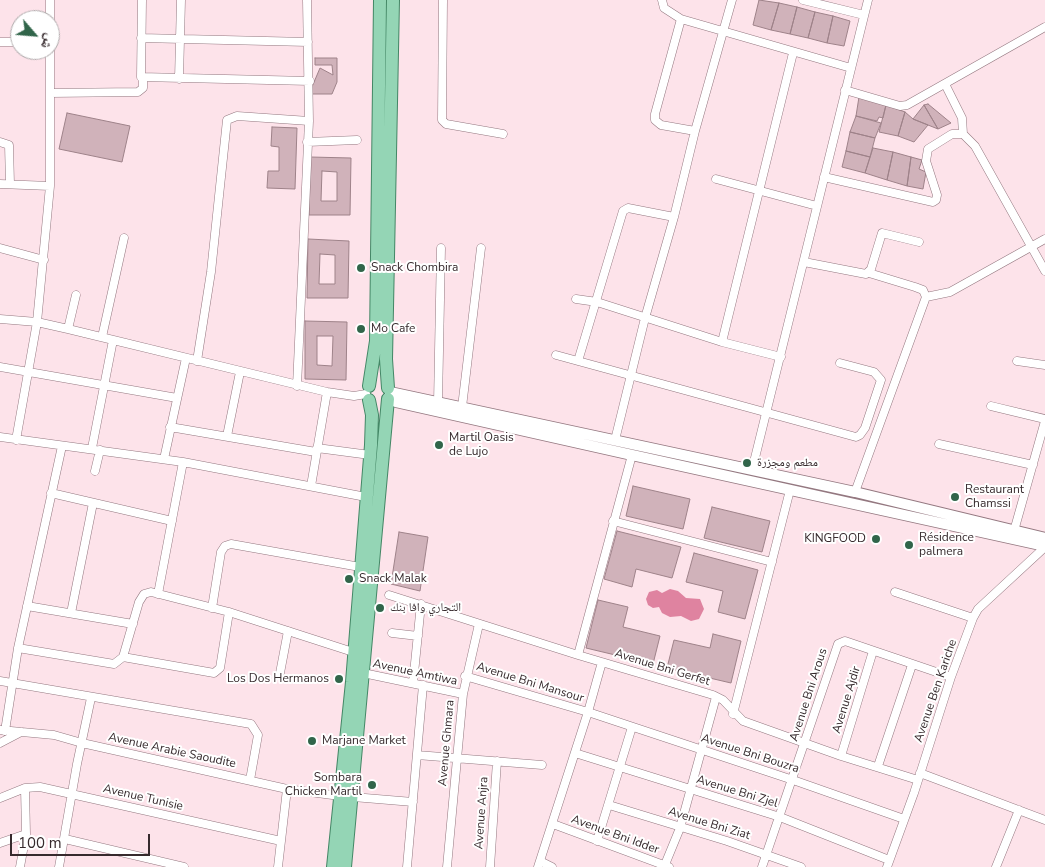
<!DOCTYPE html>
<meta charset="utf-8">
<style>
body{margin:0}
#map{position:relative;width:1045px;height:867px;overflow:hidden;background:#fde3ea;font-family:"Nunito Sans","Noto Naskh Arabic",sans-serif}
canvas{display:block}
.north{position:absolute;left:10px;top:10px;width:50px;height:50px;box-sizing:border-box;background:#fff;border:1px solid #afaaab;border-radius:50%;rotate:117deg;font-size:14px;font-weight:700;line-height:20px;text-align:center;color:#362a2d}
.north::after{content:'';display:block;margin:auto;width:18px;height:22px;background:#31654a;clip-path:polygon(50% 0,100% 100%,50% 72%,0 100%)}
.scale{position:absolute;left:10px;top:834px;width:140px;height:22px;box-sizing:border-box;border:2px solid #362a2d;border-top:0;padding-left:6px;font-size:15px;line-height:18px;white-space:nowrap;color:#362a2d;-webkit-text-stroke:4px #fff;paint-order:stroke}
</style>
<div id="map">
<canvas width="1045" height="867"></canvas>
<div class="north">ش</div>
<div class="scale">100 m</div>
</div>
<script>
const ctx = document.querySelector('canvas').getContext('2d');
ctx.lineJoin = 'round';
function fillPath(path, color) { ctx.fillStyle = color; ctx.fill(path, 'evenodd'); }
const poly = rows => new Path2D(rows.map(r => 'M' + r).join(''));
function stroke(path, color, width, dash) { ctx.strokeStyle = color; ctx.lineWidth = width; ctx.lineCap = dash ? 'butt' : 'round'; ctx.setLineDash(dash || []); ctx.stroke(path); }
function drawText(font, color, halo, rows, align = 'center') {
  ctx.font = font + ' "Nunito Sans","Noto Naskh Arabic",sans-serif'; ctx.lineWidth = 4; ctx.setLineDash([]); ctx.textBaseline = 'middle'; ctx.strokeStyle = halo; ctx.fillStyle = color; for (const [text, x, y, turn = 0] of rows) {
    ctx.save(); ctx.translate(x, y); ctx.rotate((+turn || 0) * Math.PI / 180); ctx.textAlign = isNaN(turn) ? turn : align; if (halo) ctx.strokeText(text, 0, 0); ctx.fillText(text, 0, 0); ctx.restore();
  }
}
fillPath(poly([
 [670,589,678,591,686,598,700,599,704,609,699,619,691,621,681,616,670,617,662,613,659,607,653,608,648,605,646,599,649,592,657,590,662,593]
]), '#df83a0');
const building = poly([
 [759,0,779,3,771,30,753,25,759,0],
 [779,3,797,7,790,34,771,30,779,3],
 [797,7,815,12,808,38,790,34,797,7],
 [815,12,833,16,827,43,808,38,815,12],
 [833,16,850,21,844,46,827,43,833,16],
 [315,58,337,58,337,82,332,94,309,94,320,68,333,75,332,65,315,65,315,58],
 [859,97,886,105,883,118,879,117,877,121,856,116,859,97],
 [928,104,951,123,938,129,924,105,928,104],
 [886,105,905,112,898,136,879,132,886,105],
 [924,105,938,129,913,119,924,105],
 [905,112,913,119,928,125,914,142,898,136,905,112],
 [67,113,130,126,122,162,59,149,67,113],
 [856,116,881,123,875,138,850,132,856,116],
 [272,127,297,128,295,189,267,188,268,171,279,171,279,147,271,146,272,127],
 [850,132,875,138,870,157,846,151,850,132],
 [873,148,893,152,887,180,865,173,873,148],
 [846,151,870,157,865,173,842,167,846,151],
 [893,152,911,157,907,186,887,180,893,152],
 [310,157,351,158,350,215,309,215,310,157],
 [322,171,337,172,337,201,321,201,322,171],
 [911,157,922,160,919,169,926,172,923,189,907,186,911,157],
 [308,239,349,241,348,298,307,298,308,239],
 [320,254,335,255,335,284,319,284,320,254],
 [305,321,347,322,346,380,305,379,305,321],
 [317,336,333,336,332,366,317,365,317,336],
 [633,486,690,499,683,529,626,516,633,486],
 [712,507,770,521,762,552,704,538,712,507],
 [617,531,681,547,672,578,636,569,632,587,604,579,617,531],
 [399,532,428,537,420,591,391,584,399,532],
 [694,553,758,570,745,619,718,612,723,591,686,582,694,553],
 [598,600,628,607,623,627,660,636,653,664,586,648,598,600],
 [713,634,741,641,731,683,667,668,674,640,710,648,713,634]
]);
fillPath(building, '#d0b2ba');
stroke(building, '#9e8289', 1);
const minor = poly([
 [142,0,141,77,310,81],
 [443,0,442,120,446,124,503,134],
 [662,0,664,8,681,19,851,68],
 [803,0,864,15],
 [681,19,655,114,655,120,661,125,695,131],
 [141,38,308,42],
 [0,42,20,42],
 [179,79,181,0],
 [945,84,962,118,963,134],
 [845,90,900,106,907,105,1045,27],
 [50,93,138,92,143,88,143,78],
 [0,142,9,145,10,184],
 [307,142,357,140],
 [824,177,933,202,936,200,937,195,926,161,928,149,952,134,963,134,975,146,1045,271],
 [716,179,817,206],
 [0,184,50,186],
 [0,248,44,260],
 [804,262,866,274,871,269,882,233,919,242],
 [926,297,950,292,1045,239],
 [576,299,597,302,722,342,781,357],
 [0,319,37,322,68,329,327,392,354,396,366,394],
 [68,329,76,295],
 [102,337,124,238],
 [722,342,793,53],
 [556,355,856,437,860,435,865,428,881,380,874,372,840,363],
 [197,361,211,272,227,120,237,116,309,121],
 [578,361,623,211,628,208,674,217],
 [1017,361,1045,365],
 [0,367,177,398],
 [297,386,309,121,307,0],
 [438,403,441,248],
 [991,406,1045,419],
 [462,407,481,248],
 [170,427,316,452],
 [227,436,240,372],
 [0,437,183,462,366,497],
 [16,440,37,322,50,186,50,0],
 [615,440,645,318,674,217,695,131,732,0],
 [939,444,1033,465],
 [92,448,113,340],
 [317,448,370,455],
 [164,459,186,358],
 [752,470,868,0],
 [95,471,100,450],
 [311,486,327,392],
 [855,492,926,297,923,290,915,287,869,273],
 [51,493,172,521],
 [613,521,772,562],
 [1014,531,1045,421],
 [895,592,973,618],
 [158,594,183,462],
 [389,595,578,655,713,695,723,700,743,721,841,756,918,780],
 [27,606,133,624],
 [212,608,221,552,225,546,231,544,360,567],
 [71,613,93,503],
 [392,633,418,636],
 [18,648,114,664,123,657,139,602,144,594,151,592,229,612,353,652],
 [578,655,632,455],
 [123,657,214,673,220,668,229,612],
 [280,673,288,631],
 [363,673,463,694],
 [465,676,588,712,793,780,904,819],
 [0,681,251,724,258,735,250,780],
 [413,683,421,604],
 [733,714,790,490],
 [0,730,54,735,82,743,287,789,340,796],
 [5,731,18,648,62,446],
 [0,743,21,732],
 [575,753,780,817,889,860],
 [417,755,542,765],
 [841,756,873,651],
 [878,766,912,665],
 [920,773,1045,820],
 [353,797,413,802],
 [0,798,25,788,40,787,281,841],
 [609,805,727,841,801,867],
 [553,824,669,867],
 [65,839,184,867],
 [597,841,632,727],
 [0,843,26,834],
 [540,861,552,867],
 [20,867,26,834,25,788],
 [59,867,77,764,91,698],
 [278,867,287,789],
 [407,867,423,685],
 [447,867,463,694,479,624],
 [490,867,497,761],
 [538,867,588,712,602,662],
 [664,867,680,828,716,697],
 [762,867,838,644,845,641,951,677],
 [887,867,914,793,951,677,973,618,978,609,1045,547],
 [996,867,1019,810]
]);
const tertiary = poly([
 [390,392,855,492,1045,538],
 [388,398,396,402,632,455,1045,546]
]);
const primary = poly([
 [369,386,376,341,380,0],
 [388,388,386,359,393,0],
 [333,867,352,682,371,445,372,415,369,400],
 [345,867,388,399]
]);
stroke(minor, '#947880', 9);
stroke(tertiary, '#947880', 12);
stroke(primary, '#448766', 14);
stroke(minor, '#fff', 8);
stroke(tertiary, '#fff', 10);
stroke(primary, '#94d5b5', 12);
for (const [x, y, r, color] of [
 [361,268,5,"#31654a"],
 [361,329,5,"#31654a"],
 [439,445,5,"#31654a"],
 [747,463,5,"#31654a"],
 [955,497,5,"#31654a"],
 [876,539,5,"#31654a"],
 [909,545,5,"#31654a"],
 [349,579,5,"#31654a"],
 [380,608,5,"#31654a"],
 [339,679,5,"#31654a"],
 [312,741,5,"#31654a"],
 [372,785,5,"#31654a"]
]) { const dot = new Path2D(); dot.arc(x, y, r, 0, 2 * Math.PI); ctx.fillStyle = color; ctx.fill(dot); stroke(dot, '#fff', 2); }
drawText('12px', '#362a2d', '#fff', [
 ["Snack Chombira",371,268],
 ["Mo Cafe",371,329],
 ["Martil Oasis",449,438],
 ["de Lujo",449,452],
 ["مطعم ومجزرة",757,463],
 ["Restaurant",965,490],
 ["Chamssi",965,504],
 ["Résidence",919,538],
 ["palmera",919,552],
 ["KINGFOOD",866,539,"right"],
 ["Snack Malak",359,579],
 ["التجاري وافا بنك",390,608],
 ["Los Dos Hermanos",329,679,"right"],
 ["Marjane Market",322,741],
 ["Sombara",362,778,"right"],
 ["Chicken Martil",362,792,"right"]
], 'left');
drawText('12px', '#362a2d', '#fff', [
 ["Avenue Bni Gerfet",662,668,17],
 ["Avenue Amtiwa",415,673,12],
 ["Avenue Bni Mansour",530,683,17],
 ["Avenue Ben Kariche",936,691,-71],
 ["Avenue Bni Arous",809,695,-72],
 ["Avenue Ajdir",847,700,-73],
 ["Avenue Ghmara",447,743,-85],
 ["Avenue Arabie Saoudite",172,751,12],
 ["Avenue Bni Bouzra",750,754,18],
 ["Avenue Bni Zjel",737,792,17],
 ["Avenue Tunisie",143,798,13],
 ["Avenue Anjra",482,813,-86],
 ["Avenue Bni Ziat",709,824,17],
 ["Avenue Bni Idder",615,835,20]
]);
</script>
